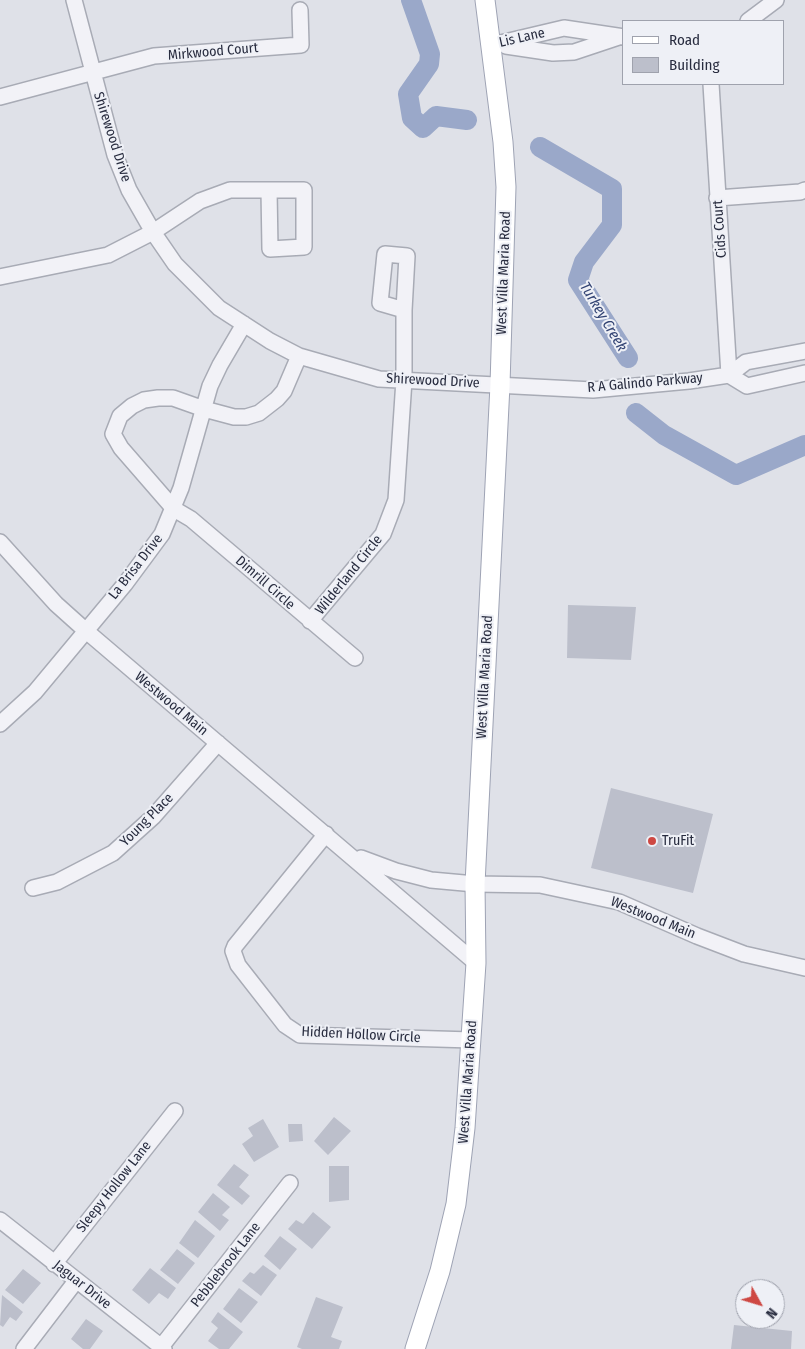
<!DOCTYPE html>
<style>
body{margin:0}
#map{position:relative;width:805px;height:1349px;overflow:hidden;background:#dfe1e8;font-family:"Fira Sans Condensed",sans-serif}
canvas{display:block}
.legend{position:absolute;left:622px;top:20px;width:162px;height:65px;box-sizing:border-box;background:#eef0f6;border:1px solid #9fa2ad;margin:0;padding:6px 9px;list-style:none;font-size:15px;color:#282c3f}
.legend li{display:flex;align-items:center;gap:10px;height:25px}
.legend b{width:25px;border:1px solid #9fa2ad}
.north{position:absolute;left:735px;top:1279px;width:50px;height:50px;box-sizing:border-box;background:#eef0f6;border:1px solid #9fa2ad;border-radius:50%;rotate:129deg;font-size:14px;font-weight:700;line-height:20px;text-align:center;color:#282c3f}
.north::after{content:'';display:block;margin:auto;width:18px;height:22px;background:#ce4843;clip-path:polygon(50% 0,100% 100%,50% 72%,0 100%)}
</style>
<div id="map">
<canvas width="805" height="1349"></canvas>
<ul class="legend">
<li><b style="height:6px;background:#fff"></b>Road</li>
<li><b style="height:14px;background:#bcbfcb"></b>Building</li>
</ul>
<div class="north">N</div>
</div>
<script>
const ctx = document.querySelector('canvas').getContext('2d');
ctx.lineJoin = 'round';
const poly = rows => new Path2D(rows.map(r => 'M' + r).join(''));
function stroke(path, color, width, dash) { ctx.strokeStyle = color; ctx.lineWidth = width; ctx.lineCap = dash ? 'butt' : 'round'; ctx.setLineDash(dash || []); ctx.stroke(path); }
function fillPath(path, color) { ctx.fillStyle = color; ctx.fill(path, 'evenodd'); }
function drawText(font, color, halo, rows, align = 'center') {
  ctx.font = font + ' "Fira Sans Condensed",sans-serif'; ctx.lineWidth = 4; ctx.setLineDash([]); ctx.textBaseline = 'middle'; ctx.strokeStyle = halo; ctx.fillStyle = color; for (const [text, x, y, turn = 0] of rows) {
    ctx.save(); ctx.translate(x, y); ctx.rotate((+turn || 0) * Math.PI / 180); ctx.textAlign = isNaN(turn) ? turn : align; if (halo) ctx.strokeText(text, 0, 0); ctx.fillText(text, 0, 0); ctx.restore();
  }
}
stroke(poly([
 [411,0,430,54,429,64,408,94,412,118,423,128,436,116,467,120],
 [540,147,612,189,612,225,584,262,578,280,628,358],
 [636,413,664,435,736,475,805,445]
]), '#9aa8c9', 20);
fillPath(poly([
 [568,605,636,607,631,660,567,658],
 [611,788,713,814,693,893,591,868],
 [334,1117,351,1131,328,1155,314,1141],
 [263,1119,279,1147,254,1162,242,1144,253,1136,248,1128],
 [288,1124,302,1124,303,1141,289,1142],
 [234,1164,249,1175,239,1187,250,1196,242,1205,217,1185],
 [329,1166,349,1166,349,1200,329,1202],
 [213,1193,230,1207,222,1215,229,1220,220,1231,198,1212],
 [313,1212,331,1227,312,1249,288,1229,296,1220,303,1224],
 [195,1220,215,1236,198,1258,179,1243],
 [280,1236,297,1249,280,1270,264,1256],
 [177,1249,195,1263,178,1284,160,1270],
 [263,1265,277,1275,261,1296,242,1281,250,1272,254,1274],
 [150,1268,176,1288,168,1299,159,1293,149,1304,132,1290],
 [23,1269,41,1283,23,1304,5,1290],
 [239,1288,258,1302,241,1323,223,1309],
 [2,1295,23,1312,16,1321,10,1317,3,1327,0,1325],
 [316,1297,343,1307,331,1337,342,1341,339,1349,302,1349,297,1347],
 [218,1312,243,1332,229,1349,219,1349,208,1341,218,1328,211,1322],
 [86,1319,103,1331,90,1349,83,1349,71,1339],
 [734,1325,792,1331,791,1349,731,1349]
]), '#bcbfcb');
const minor = poly([
 [74,0,115,155,129,190,153,232,175,264,219,308,270,341,299,356,379,379,593,390,689,381,729,375,746,362,805,351],
 [748,21,776,0],
 [492,45,564,28,624,37],
 [506,46,553,53,574,52,619,37],
 [711,84,729,375],
 [0,97,154,56,301,45,300,10],
 [717,198,800,192,805,190],
 [0,277,108,255,153,232,200,201,230,190,304,190,304,247,270,249,269,190],
 [299,356,284,391,277,399,259,413,246,417,234,417,204,409,173,398,158,398,144,400,132,406,120,416,113,434,121,448,174,509,191,519,355,658],
 [729,375,747,386,805,373],
 [0,542,56,604,85,630,476,963],
 [310,621,383,534,396,500,404,380,404,310,407,256,385,254,380,303,404,310],
 [0,724,35,692,125,584,162,534,181,488,210,386,220,365,244,324],
 [326,834,235,946,233,951,238,965,285,1025,300,1035,472,1040],
 [361,858,396,871,431,880,475,884,540,885,619,902,697,936,744,954,805,968],
 [33,888,57,882,113,853,153,817,218,743],
 [0,1220,164,1349],
 [54,1264,175,1111],
 [161,1347,290,1183],
 [24,1349,76,1281]
]);
const major = poly([
 [415,1349,440,1271,456,1204,465,1128,476,963,475,884,500,385,506,187,503,142,485,0]
]);
stroke(minor, '#a8abb5', 18);
stroke(major, '#9ea3b4', 21);
stroke(minor, '#f2f2f7', 15);
stroke(major, '#fff', 19);
for (const [x, y, r, color] of [
 [652,841,5,"#ce4843"]
]) { const dot = new Path2D(); dot.arc(x, y, r, 0, 2 * Math.PI); ctx.fillStyle = color; ctx.fill(dot); stroke(dot, '#eef0f6', 2); }
drawText('14px', '#282c3f', '#eef0f6', [
 ["Lis Lane",522,38,-13],
 ["Mirkwood Court",213,52,-5],
 ["Shirewood Drive",112,137,72],
 ["Cids Court",720,229,-94],
 ["West Villa Maria Road",504,273,-88],
 ["Shirewood Drive",433,381,3],
 ["R A Galindo Parkway",645,383,-5],
 ["La Brisa Drive",136,567,-52],
 ["Wilderland Circle",349,575,-51],
 ["Dimrill Circle",265,583,41],
 ["West Villa Maria Road",485,677,-87],
 ["Westwood Main",171,704,40],
 ["Young Place",147,820,-45],
 ["Westwood Main",653,918,22],
 ["Hidden Hollow Circle",361,1035,3],
 ["West Villa Maria Road",468,1082,-86],
 ["Sleepy Hollow Lane",114,1187,-52],
 ["Pebblebrook Lane",226,1265,-52],
 ["Jaguar Drive",82,1285,38]
]);
drawText('14px', '#282c3f', '#eef0f6', [
 ["TruFit",662,841]
], 'left');
drawText('italic 15px', '#324373', '#eef0f6', [
 ["Turkey Creek",603,317,59]
]);
</script>
